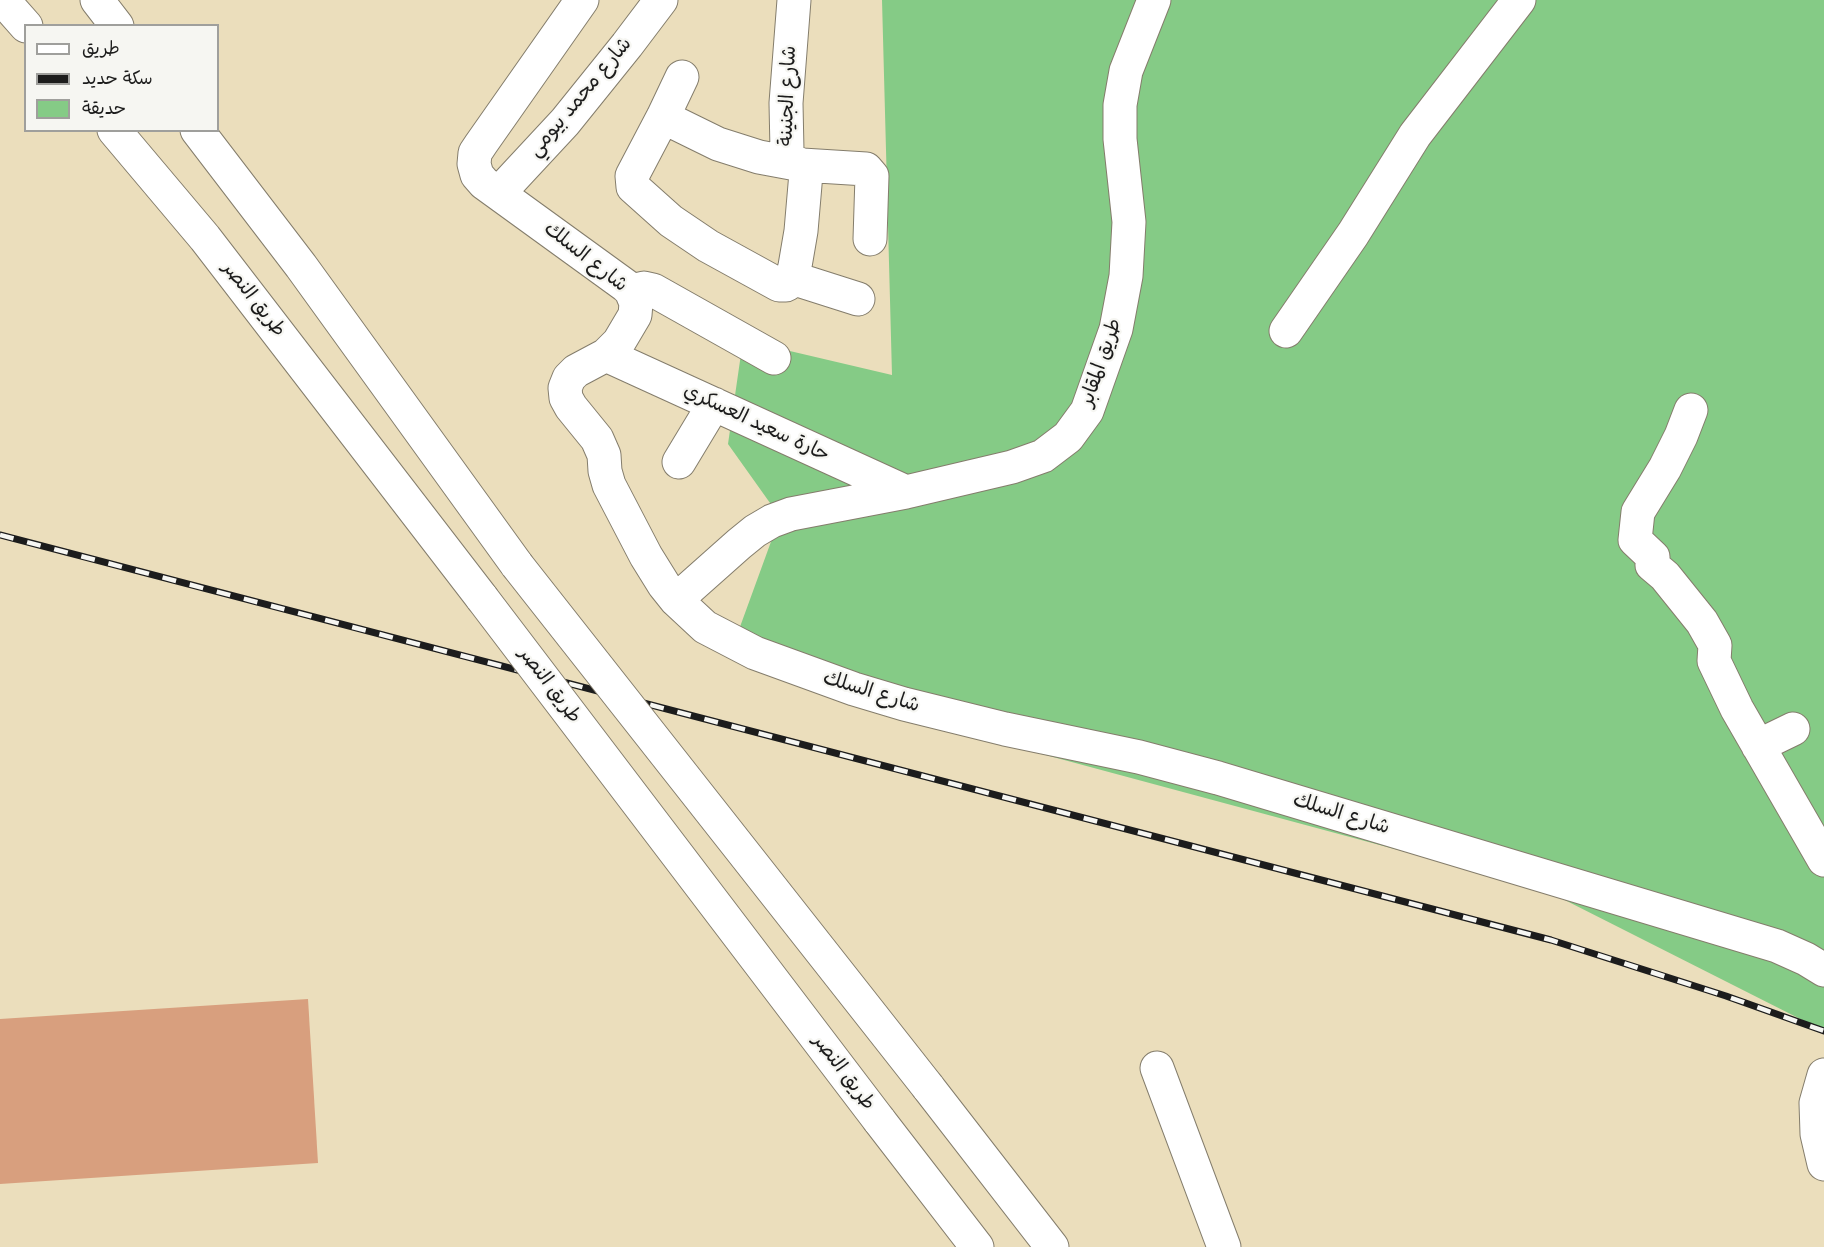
<!DOCTYPE html>
<meta charset="utf-8">
<style>
body{margin:0}
#map{position:relative;width:1824px;height:1247px;overflow:hidden;background:#ebdebc;font-family:Mynerve,"Playpen Sans Arabic",sans-serif}
canvas{display:block}
.legend{position:absolute;left:24px;top:24px;width:195px;height:108px;box-sizing:border-box;background:#f6f6f2;border:2px solid #9f9f9c;margin:0;padding:8px 10px;list-style:none;font-size:18px;color:#1c1c1c}
.legend li{display:flex;align-items:center;gap:12px;height:30px}
.legend b{width:30px;border:2px solid #9f9f9c}
</style>
<div id="map">
<canvas width="1824" height="1247"></canvas>
<ul class="legend">
<li><b style="height:8px;background:#fff"></b>طريق</li>
<li><b style="height:8px;background:#1c1c1c"></b>سكة حديد</li>
<li><b style="height:16px;background:#85cb86"></b>حديقة</li>
</ul>
</div>
<script>
const ctx = document.querySelector('canvas').getContext('2d');
ctx.lineJoin = 'round';
function fillPath(path, color) { ctx.fillStyle = color; ctx.fill(path, 'evenodd'); }
const poly = rows => new Path2D(rows.map(r => 'M' + r).join(''));
function stroke(path, color, width, dash) { ctx.strokeStyle = color; ctx.lineWidth = width; ctx.lineCap = dash ? 'butt' : 'round'; ctx.setLineDash(dash || []); ctx.stroke(path); }
function drawText(font, color, halo, rows, align = 'center') {
  ctx.font = font + ' Mynerve,"Playpen Sans Arabic",sans-serif'; ctx.lineWidth = 4.5; ctx.setLineDash([]); ctx.textBaseline = 'middle'; ctx.strokeStyle = halo; ctx.fillStyle = color; for (const [text, x, y, turn = 0] of rows) {
    ctx.save(); ctx.translate(x, y); ctx.rotate((+turn || 0) * Math.PI / 180); ctx.textAlign = isNaN(turn) ? turn : align; if (halo) ctx.strokeText(text, 0, 0); ctx.fillText(text, 0, 0); ctx.restore();
  }
}
fillPath(poly([
 [882,0,1824,0,1824,1031,1543,889,990,740,729,657,780,517,728,444,743,340,892,375]
]), '#85cb86');
fillPath(poly([
 [308,999,318,1163,0,1184,0,1019]
]), '#d89f7e');
const minor = poly([
 [582,0,481,144,475,153,474,164,477,175,484,183,626,286,631,291,636,303,635,315,619,342,606,355,576,371,569,378,565,388,566,398,571,407,597,439,604,455,605,471,609,485,646,556,664,585,676,600,705,627,755,653,854,689,904,704,1005,729,1139,757,1218,778,1777,946,1806,959,1824,970],
 [682,77,663,117,632,176,633,187,671,221,708,246,779,285,786,285,789,283,792,278,795,266,801,231,806,173,802,165,789,160,787,151,786,103,794,0],
 [663,117,718,144,759,157,802,165,866,169,872,176,870,239],
 [499,193,565,122,627,45,661,0],
 [792,278,858,299],
 [631,291,644,288,653,290,774,358],
 [1286,331,1353,234,1415,135,1519,0],
 [606,355,906,492],
 [1691,410,1681,436,1665,468,1638,512,1635,540,1653,557,1652,565,1665,576,1702,622,1715,645,1714,661,1737,709,1824,860],
 [679,462,714,404],
 [676,600,739,544,755,531,772,521,791,514,906,492,1012,467,1043,456,1068,437,1087,411,1116,329,1126,276,1129,222,1120,139,1120,105,1126,71,1154,0],
 [1758,746,1793,729],
 [1157,1068,1224,1247],
 [1824,1075,1816,1103,1817,1134,1824,1164]
]);
const highway = poly([
 [3,0,26,26],
 [97,0,117,26],
 [114,130,205,238,482,598],
 [197,130,301,266,517,565],
 [928,1087,1052,1247],
 [879,1120,977,1247]
]);
stroke(minor, '#847d6c', 35);
stroke(highway, '#847d6c', 35);
stroke(minor, '#fff', 33);
stroke(highway, '#fff', 33);
const rail = poly([
 [0,535,1551,940,1726,996,1824,1031]
]);
stroke(rail, '#1c1c1c', 7);
stroke(rail, '#f6f6f2', 4.5, [14]);
const highwayBridge = poly([
 [517,565,928,1087],
 [482,598,879,1120]
]);
stroke(highwayBridge, '#847d6c', 35, []);
stroke(highwayBridge, '#fff', 33);
drawText('20px', '#1c1c1c', '#f6f6f2', [
 ["شارع الجنينة",789,96,-88],
 ["شارع محمد بيومي",581,98,-50],
 ["شارع السلك",585,258,38],
 ["طريق النصر",253,300,52],
 ["طريق المقابر",1102,363,-71],
 ["حارة سعيد العسكري",756,424,25],
 ["طريق النصر",549,686,53],
 ["شارع السلك",871,693,17],
 ["شارع السلك",1341,815,17],
 ["طريق النصر",843,1073,53]
]);
</script>
